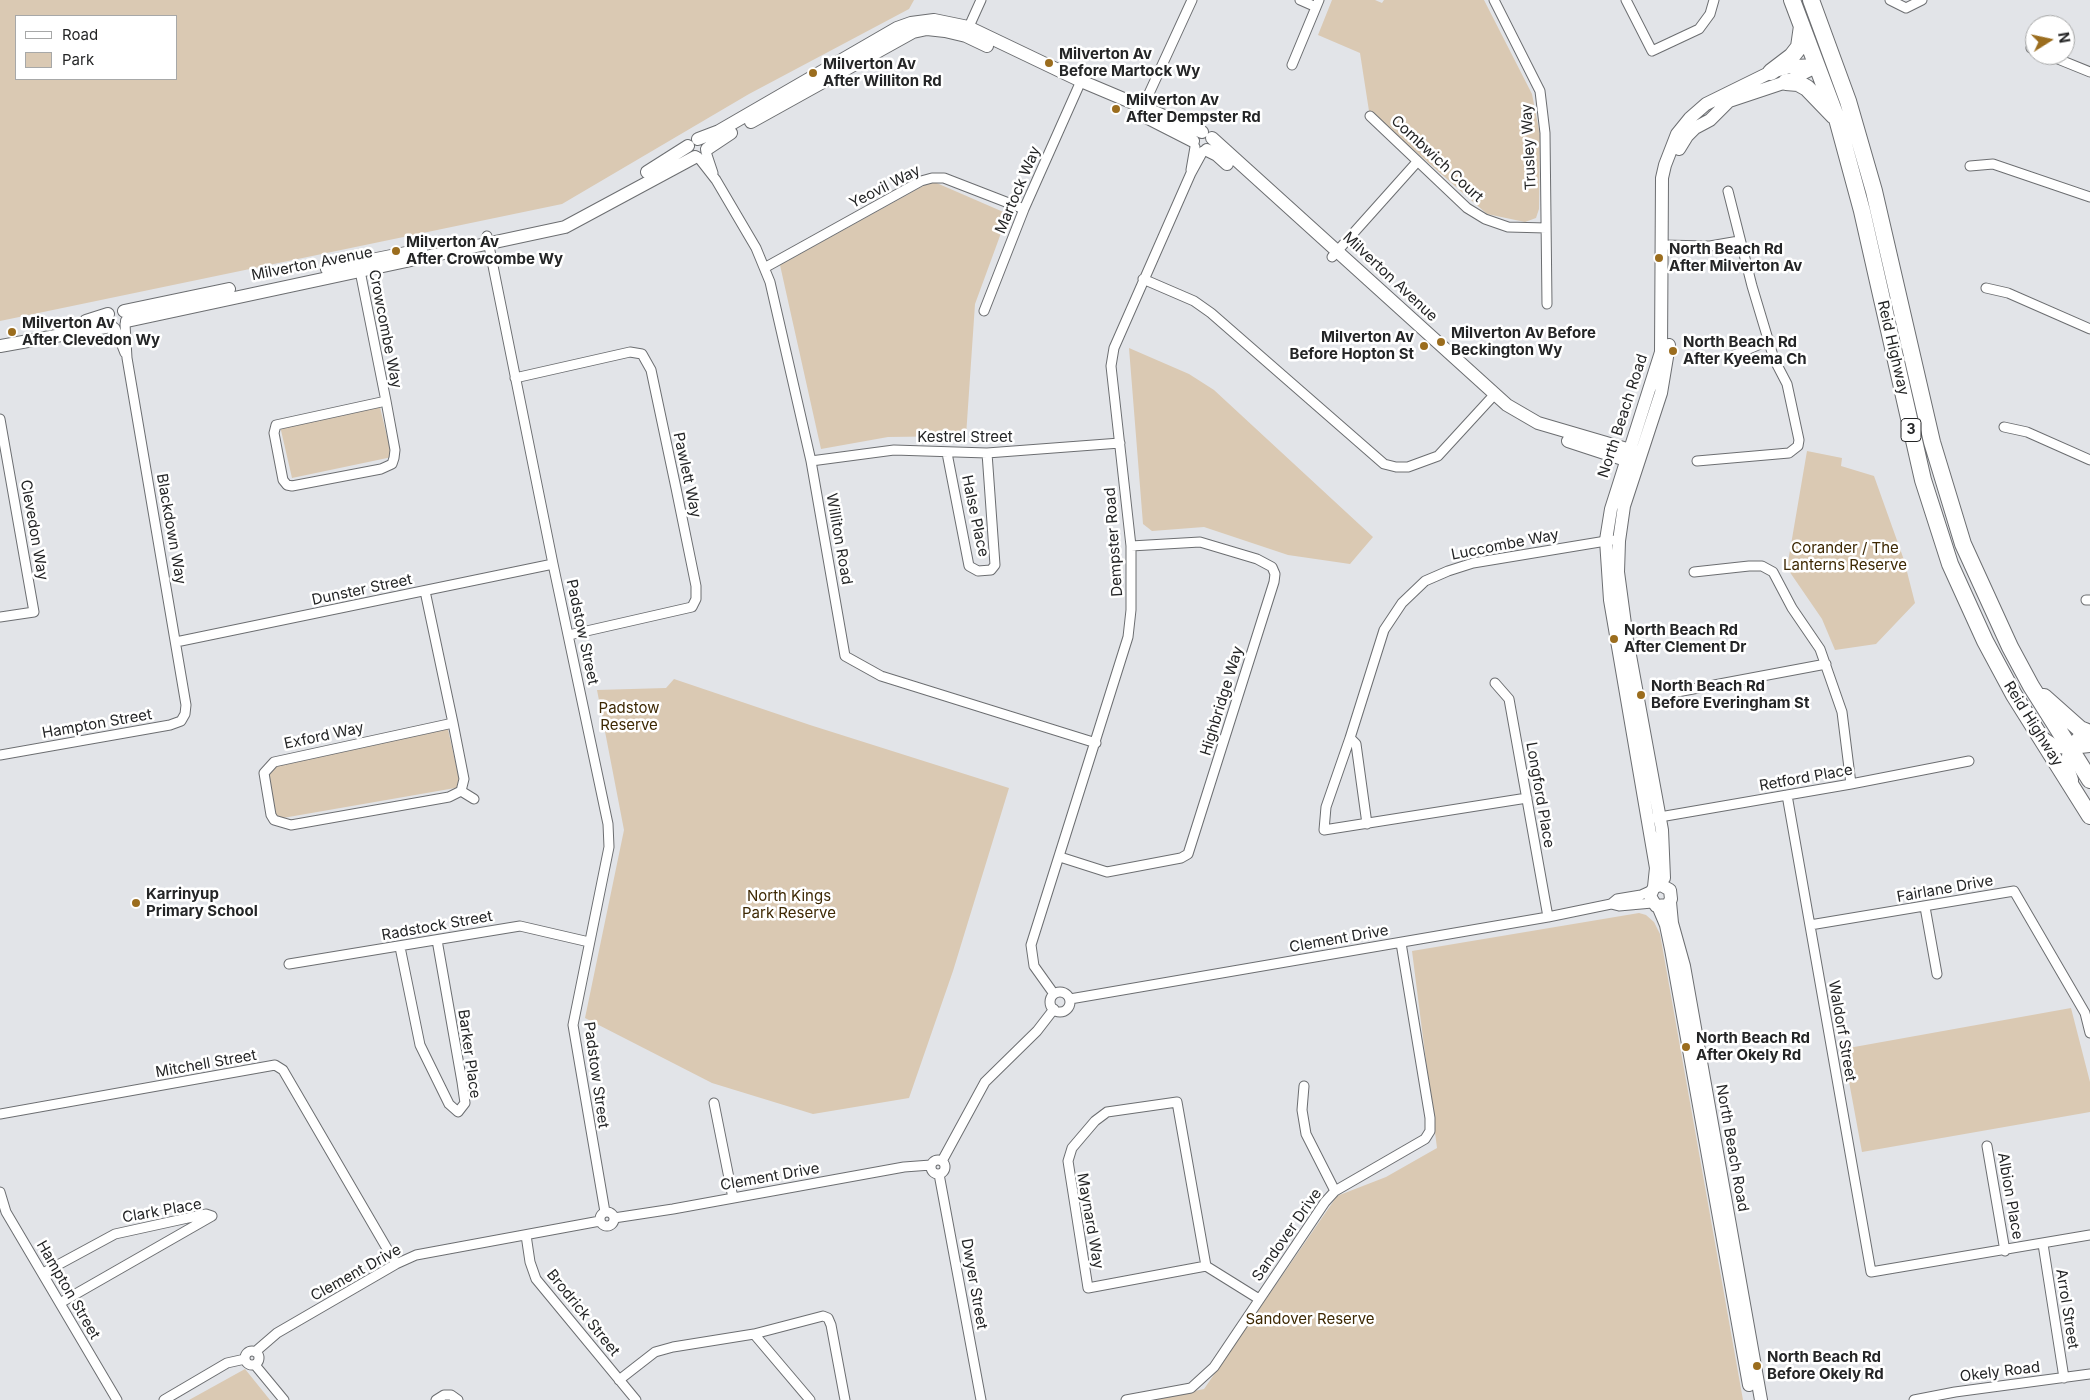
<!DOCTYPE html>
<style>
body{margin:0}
#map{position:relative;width:2090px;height:1400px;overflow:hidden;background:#e2e4e8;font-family:Inter,sans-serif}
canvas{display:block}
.legend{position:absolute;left:15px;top:15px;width:162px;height:65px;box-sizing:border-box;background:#fff;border:1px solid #a7a8a8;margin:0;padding:6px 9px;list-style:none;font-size:15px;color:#242526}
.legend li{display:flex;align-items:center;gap:10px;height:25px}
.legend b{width:25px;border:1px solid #a7a8a8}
.north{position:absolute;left:2025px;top:15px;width:50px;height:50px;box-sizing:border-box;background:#fff;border:1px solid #a7a8a8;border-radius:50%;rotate:80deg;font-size:14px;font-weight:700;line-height:20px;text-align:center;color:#242526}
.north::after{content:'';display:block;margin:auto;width:18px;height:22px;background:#9b6d1e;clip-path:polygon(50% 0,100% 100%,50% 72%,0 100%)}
</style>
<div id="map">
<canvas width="2090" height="1400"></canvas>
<ul class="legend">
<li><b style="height:6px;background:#fff"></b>Road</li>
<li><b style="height:14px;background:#dac9b3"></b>Park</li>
</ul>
<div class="north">N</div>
</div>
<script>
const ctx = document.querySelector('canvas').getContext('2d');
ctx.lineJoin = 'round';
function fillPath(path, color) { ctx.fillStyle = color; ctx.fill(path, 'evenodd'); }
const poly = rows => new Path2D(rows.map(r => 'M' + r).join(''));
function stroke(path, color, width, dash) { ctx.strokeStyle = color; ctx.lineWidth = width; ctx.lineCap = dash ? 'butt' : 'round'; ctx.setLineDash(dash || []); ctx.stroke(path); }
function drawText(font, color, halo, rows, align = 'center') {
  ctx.font = font + ' Inter,sans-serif'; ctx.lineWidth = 5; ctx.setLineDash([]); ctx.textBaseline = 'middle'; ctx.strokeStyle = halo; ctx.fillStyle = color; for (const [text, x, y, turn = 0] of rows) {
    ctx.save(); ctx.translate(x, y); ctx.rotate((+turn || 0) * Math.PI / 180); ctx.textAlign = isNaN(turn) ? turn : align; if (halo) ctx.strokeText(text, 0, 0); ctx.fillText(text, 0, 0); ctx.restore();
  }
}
fillPath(poly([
 [0,0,914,0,909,9,749,94,562,204,0,321],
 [16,16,176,16,176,79,16,79],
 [1332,0,1375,0,1382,3,1384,0,1484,0,1532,94,1540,135,1539,209,1536,218,1525,222,1487,214,1369,111,1360,53,1318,35],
 [932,181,1008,214,975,304,966,436,888,437,821,449,780,265],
 [1129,348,1189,374,1214,390,1373,537,1350,564,1288,555,1204,527,1152,531,1143,524],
 [379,403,392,457,292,478,280,426],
 [1807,451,1842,458,1841,466,1874,476,1904,560,1915,603,1876,644,1835,650,1822,619,1787,568],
 [674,679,810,725,1009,788,953,971,909,1098,813,1114,712,1083,585,1018,624,830,597,690,666,688],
 [447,725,461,787,277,819,266,762],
 [1639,913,1646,915,1654,922,1660,934,1743,1400,1150,1400,1204,1389,1337,1196,1386,1177,1437,1148,1412,951],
 [2071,1008,2090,1082,2090,1112,1862,1152,1843,1049],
 [245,1369,270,1400,189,1400]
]), '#dac9b3');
const street = poly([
 [1300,0,1316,7],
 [1494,0,1540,91,1545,133,1547,304],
 [1626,0,1652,51,1699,29,1710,14,1714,0],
 [1890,0,1906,8,1922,0],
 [967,31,981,0],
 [2031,48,2035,50],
 [2048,55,2090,72],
 [1292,65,1319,0],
 [1141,111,1192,0],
 [1370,116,1467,208,1485,219,1508,227,1546,228],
 [706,152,713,173],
 [698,157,716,180,756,248,770,282,811,461,845,656,881,676,1096,743],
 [1970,166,1993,164,2090,197],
 [1191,170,1195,147],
 [487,236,553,564,608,824,609,847,573,1025,605,1212],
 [1662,245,1710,246,1739,241],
 [1332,257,1417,162],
 [359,265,360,271,386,401,395,450,394,458,392,464,381,469,292,486,287,485,283,480,274,433,276,425,386,401],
 [766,267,921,181,932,178,944,178,1024,209],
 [1143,279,1194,301,1211,313,1384,464,1396,467,1408,467,1438,456,1494,395],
 [1986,288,2008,293,2090,329],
 [984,311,1024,209,1081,81],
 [115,328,125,353],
 [1732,356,1770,340],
 [515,378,630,352,642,354,651,370,676,488,696,586,696,599,692,607,569,635],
 [0,419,34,612,0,617],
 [2004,427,2027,432,2090,460],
 [947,453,969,566,978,571,991,570,995,565,987,453],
 [811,461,894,450,987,453,1120,443],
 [1697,461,1789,453,1798,446,1799,440,1787,384,1774,359,1752,286,1728,191],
 [1694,572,1749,566,1762,566,1773,572,1792,608,1820,649,1842,712,1851,784],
 [425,591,453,723,464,779,461,791,449,797,291,825,274,820,271,815,264,773,274,762,453,723],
 [2086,600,2090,600],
 [176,642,553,564],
 [1495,683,1509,699,1548,917],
 [1677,692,1826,664],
 [1350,738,1326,807,1324,830,1527,798],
 [0,755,170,725,181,721,185,714,186,705,127,358,125,324],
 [461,791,474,799],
 [1787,795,1871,1272,2090,1235],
 [1654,818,1851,784,1969,761],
 [1367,824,1356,744,1350,738,1384,630,1402,603,1425,581,1448,571,1473,563,1612,540],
 [1060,857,1107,872,1181,858,1188,854,1274,582,1275,574,1272,567,1257,559,1200,542,1131,546],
 [1611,904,1617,899,1641,895,1652,890],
 [1925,907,1937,974],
 [1810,925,2014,891,2085,1013,2090,1033],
 [400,947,420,1045,449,1104,458,1112,465,1103,462,1082,437,940],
 [289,964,520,926,589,942],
 '1050 1002a10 10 0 1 1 20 0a10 10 0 1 1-20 0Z',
 [1054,994,1034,966,1031,945,1128,637,1131,610,1131,546,1111,366,1114,348,1191,173,1203,151],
 [1070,999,1548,917,1611,904,1619,906,1652,903],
 [1304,1086,1302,1110,1306,1134,1335,1191],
 [714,1103,733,1198],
 [0,1114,275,1065,283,1070,396,1264],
 [1987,1146,2005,1251],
 '931 1167a7 7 0 1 1 14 0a7 7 0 1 1-14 0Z',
 [942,1161,985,1082,1037,1031,1054,1009],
 [939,1174,981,1400],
 [0,1192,6,1212,117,1400],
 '600 1219a7 7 0 1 1 14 0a7 7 0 1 1-14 0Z',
 [614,1218,673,1209,904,1167,931,1165],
 [526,1235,530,1262,536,1279,636,1400],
 [2043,1244,2064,1378],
 [1206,1266,1088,1288,1068,1161,1072,1148,1095,1121,1107,1112,1177,1102,1206,1266,1259,1299],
 [43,1273,115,1234,206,1214,212,1216],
 [60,1303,212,1216],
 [754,1334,810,1400],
 '245 1358a7 7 0 1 1 14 0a7 7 0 1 1-14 0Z',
 [255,1352,277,1333,396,1264,416,1255,600,1221],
 [255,1365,284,1400],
 [619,1380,655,1352,673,1347,754,1334,823,1316,828,1318,831,1325,845,1400],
 [164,1400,227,1363,245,1359],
 [436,1400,444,1395,451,1395,458,1400],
 [1126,1400,1191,1388,1214,1367,1325,1202,1335,1191,1425,1139,1430,1131,1430,1118,1401,943],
 [1914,1400,1955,1392,2090,1374]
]);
const secondary = poly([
 [1142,115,1193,141],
 [751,122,913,32,927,29,945,31,966,36,987,46],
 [1212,138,1507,405,1538,423,1637,452],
 [698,139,719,131,897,28,911,23,934,20,968,27,1081,81,1202,132],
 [707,149,731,133],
 [1679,149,1687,136,1695,128,1710,120,1729,101,1786,82,1816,67],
 [1207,150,1217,155,1227,164],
 [647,172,688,146],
 [327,269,421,250],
 [124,311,229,289],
 [86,321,108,314],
 [127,321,565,227,695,157],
 [0,346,111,326],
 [1568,441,1632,462],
 [2043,738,2057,747,2071,748,2090,746],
 [2072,780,2067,765,2069,748,2078,738,2090,736],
 [1664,878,1662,830,1627,639,1618,572,1619,541,1624,506,1661,393,1669,345],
 [1654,887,1661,885,1670,890,1671,899,1668,905,1656,906,1650,896,1654,887,1656,868,1610,600,1606,540,1611,509,1661,352,1662,178,1665,165,1677,134,1690,118,1706,104,1771,72,1794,66,1818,65],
 [1670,902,1672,923,1684,966,1761,1400],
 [1658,906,1666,925,1671,949,1749,1385]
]);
const highway = poly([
 [1792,0,1837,119,1862,211,1923,480,1950,564,1985,641,2014,695,2090,816],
 [1811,0,1848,101,1874,191,1932,442,1963,544,2010,647,2031,686,2090,780],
 [1771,72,1792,56,1799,47,1802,26],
 [1786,82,1798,83,1807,88,1834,116],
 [2044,697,2080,729,2090,733]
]);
stroke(street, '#6c6e71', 11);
stroke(secondary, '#6c6e71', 14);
stroke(highway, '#6c6e71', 18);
stroke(street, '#fff', 9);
stroke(secondary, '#fff', 12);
stroke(highway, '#fff', 16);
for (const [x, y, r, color] of [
 [1049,63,5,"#9b6d1e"],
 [813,73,5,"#9b6d1e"],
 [1116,109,5,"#9b6d1e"],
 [396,251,5,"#9b6d1e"],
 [1659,258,5,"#9b6d1e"],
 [12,332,5,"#9b6d1e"],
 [1441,342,5,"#9b6d1e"],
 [1424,346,5,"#9b6d1e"],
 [1673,351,5,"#9b6d1e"],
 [1614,639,5,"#9b6d1e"],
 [1641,695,5,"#9b6d1e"],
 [136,903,5,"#9b6d1e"],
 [1686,1047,5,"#9b6d1e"],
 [1757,1366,5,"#9b6d1e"]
]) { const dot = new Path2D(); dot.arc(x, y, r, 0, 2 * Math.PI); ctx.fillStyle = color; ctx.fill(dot); stroke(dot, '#fff', 2); }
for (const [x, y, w] of [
 [1911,430,20]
]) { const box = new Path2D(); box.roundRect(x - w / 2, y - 11.5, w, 23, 4); ctx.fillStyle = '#fff'; ctx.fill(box); stroke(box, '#242526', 1); }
drawText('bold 14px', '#242526', null, [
 ["3",1911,430]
]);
drawText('bold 15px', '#242526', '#fff', [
 ["Milverton Av",1059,54],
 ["Before Martock Wy",1059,71],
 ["Milverton Av",823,64],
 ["After Williton Rd",823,81],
 ["Milverton Av",1126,100],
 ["After Dempster Rd",1126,117],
 ["Milverton Av",406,242],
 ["After Crowcombe Wy",406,259],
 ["North Beach Rd",1669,249],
 ["After Milverton Av",1669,266],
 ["Milverton Av",22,323],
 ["After Clevedon Wy",22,340],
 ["Milverton Av Before",1451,333],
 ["Beckington Wy",1451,350],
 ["Milverton Av",1414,337,"right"],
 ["Before Hopton St",1414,354,"right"],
 ["North Beach Rd",1683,342],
 ["After Kyeema Ch",1683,359],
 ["North Beach Rd",1624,630],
 ["After Clement Dr",1624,647],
 ["North Beach Rd",1651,686],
 ["Before Everingham St",1651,703],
 ["Karrinyup",146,894],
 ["Primary School",146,911],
 ["North Beach Rd",1696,1038],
 ["After Okely Rd",1696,1055],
 ["North Beach Rd",1767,1357],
 ["Before Okely Rd",1767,1374]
], 'left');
drawText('15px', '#242526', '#fff', [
 ["Trusley Way",1529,147,-93],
 ["Combwich Court",1437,159,43],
 ["Yeovil Way",885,187,-27],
 ["Martock Way",1018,190,-67],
 ["Milverton Avenue",312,264,-11],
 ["Milverton Avenue",1390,277,43],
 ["Crowcombe Way",385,329,79],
 ["Reid Highway",1893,348,77],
 ["North Beach Road",1623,416,-72],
 ["Kestrel Street",965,437],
 ["Pawlett Way",687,475,78],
 ["Halse Place",975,516,78],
 ["Blackdown Way",171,529,80],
 ["Clevedon Way",34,530,80],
 ["Williton Road",839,539,80],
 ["Dempster Road",1114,542,-94],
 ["Luccombe Way",1505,545,-11],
 ["Dunster Street",362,590,-12],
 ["Padstow Street",582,632,78],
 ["Highbridge Way",1222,701,-73],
 ["Hampton Street",97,724,-10],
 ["Reid Highway",2033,724,58],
 ["Exford Way",324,736,-12],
 ["Retford Place",1806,778,-10],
 ["Longford Place",1540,795,80],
 ["Fairlane Drive",1945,889,-10],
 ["Radstock Street",437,926,-10],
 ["Clement Drive",1339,939,-10],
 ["Waldorf Street",1842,1031,80],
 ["Barker Place",469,1054,82],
 ["Mitchell Street",206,1064,-10],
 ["Padstow Street",596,1075,82],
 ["North Beach Road",1732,1148,80],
 ["Clement Drive",770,1177,-10],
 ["Albion Place",2010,1196,80],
 ["Clark Place",162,1211,-10],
 ["Maynard Way",1090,1221,80],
 ["Sandover Drive",1287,1235,-55],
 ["Clement Drive",356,1273,-29],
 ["Dwyer Street",974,1284,80],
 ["Hampton Street",68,1290,60],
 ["Arrol Street",2067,1309,81],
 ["Brodrick Street",583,1313,51],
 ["Okely Road",2000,1372,-7]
]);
drawText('15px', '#3d2803', '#fff', [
 ["Corander / The",1845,548],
 ["Lanterns Reserve",1845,565],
 ["Padstow",629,708],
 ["Reserve",629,725],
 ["North Kings",789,896],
 ["Park Reserve",789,913],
 ["Sandover Reserve",1310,1319]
]);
</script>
